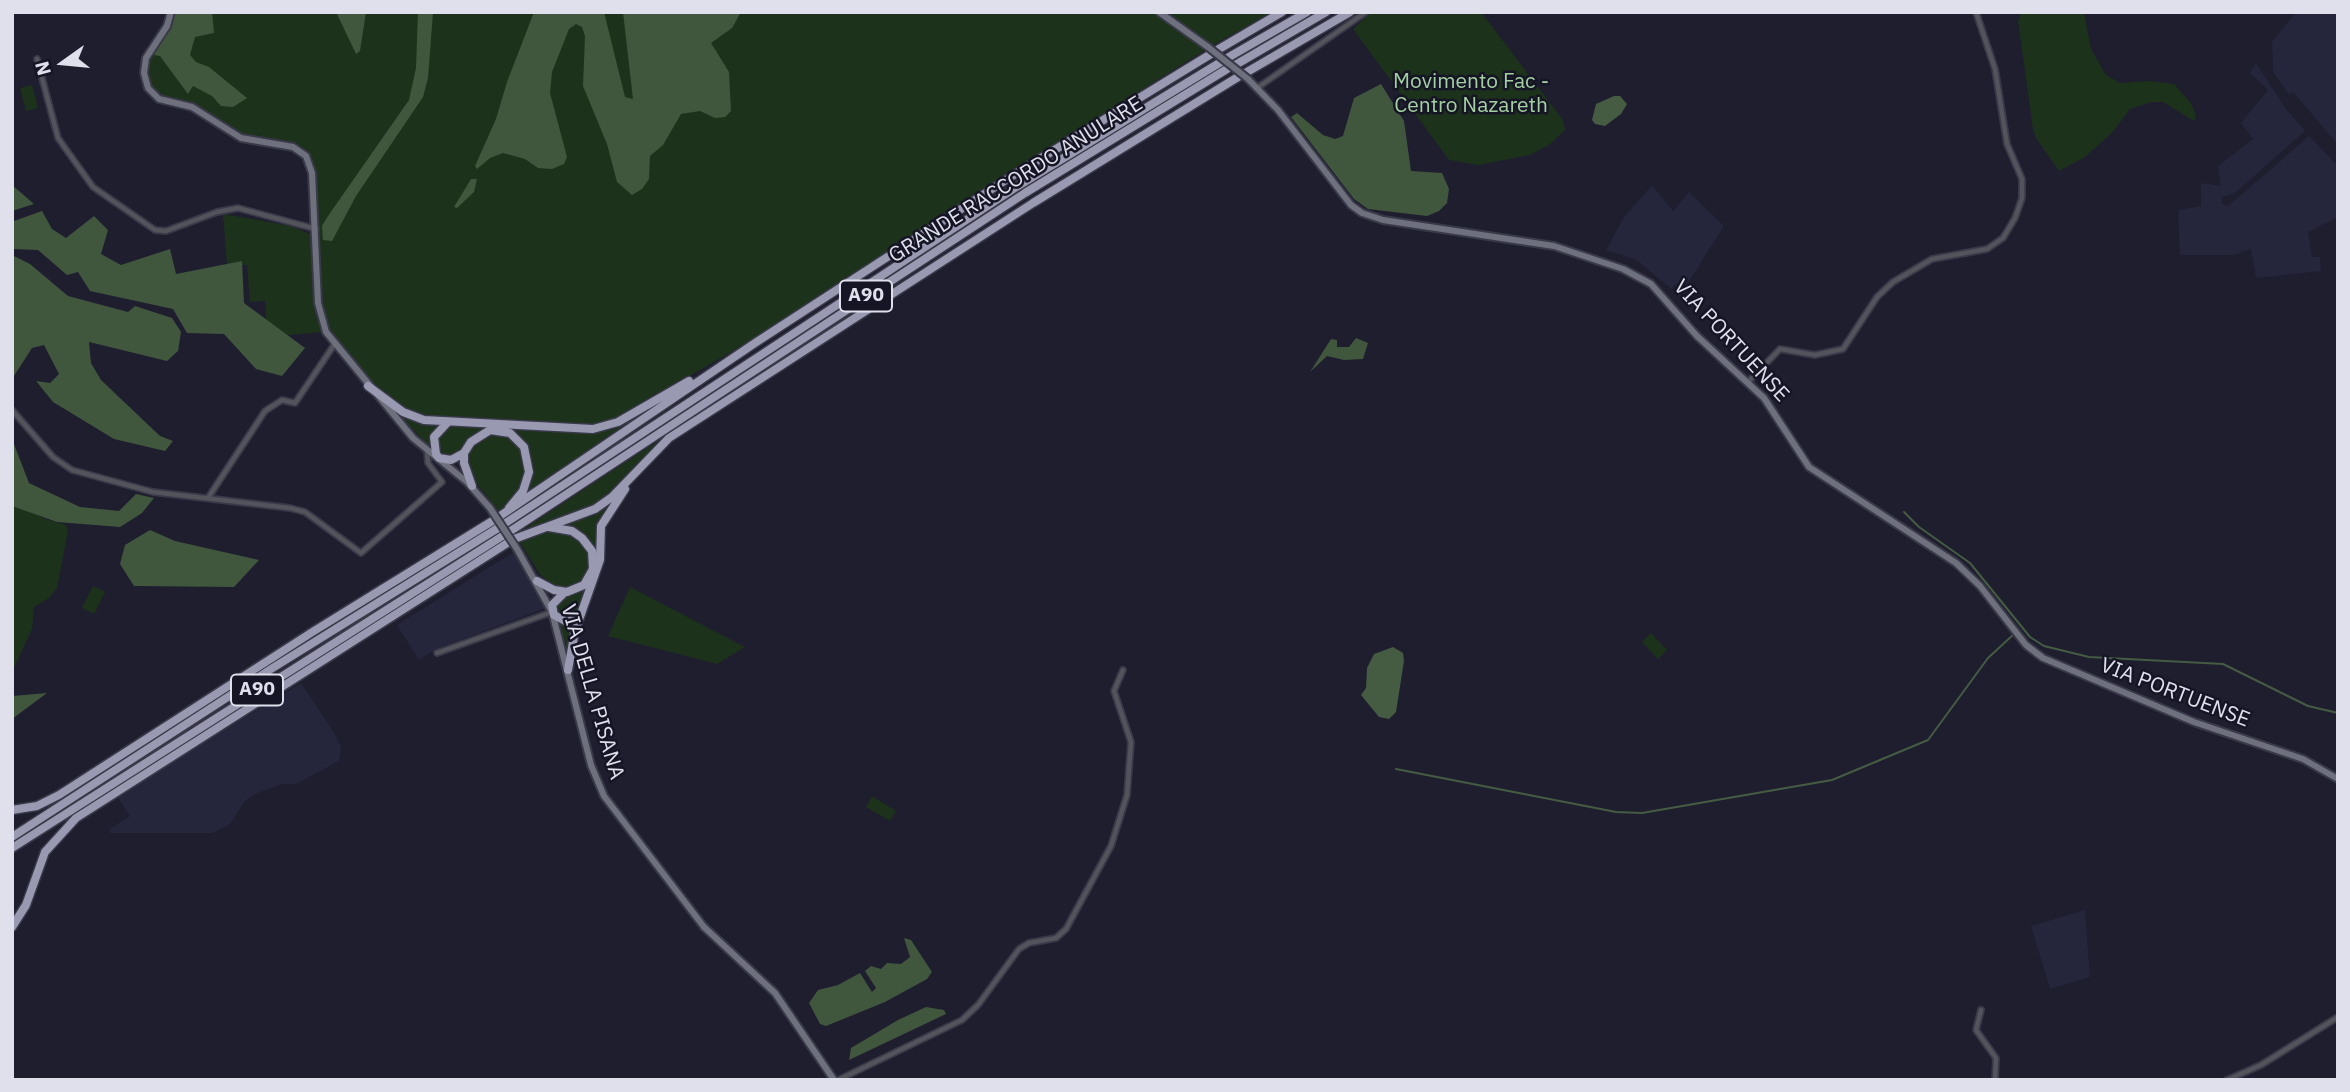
<!DOCTYPE html>
<style>
body{margin:0}
#map{position:relative;width:2350px;height:1092px;overflow:hidden;background:#1e1e2f;font-family:"IBM Plex Sans",sans-serif}
canvas{display:block}
.frame{position:absolute;inset:0;border:14px solid #dfe0ec;pointer-events:none}
.north{position:absolute;left:28px;top:28px;width:70px;height:70px;-webkit-text-stroke:5px #151525;paint-order:stroke;rotate:255deg;font-size:19px;font-weight:700;line-height:28px;text-align:center;color:#dfe0ec}
.north::after{content:'';display:block;margin:auto;width:24px;height:32px;background:#dfe0ec;clip-path:polygon(50% 0,100% 100%,50% 72%,0 100%)}
</style>
<div id="map">
<canvas width="2350" height="1092"></canvas>
<div class="frame"></div>
<div class="north">N</div>
</div>
<script>
const ctx = document.querySelector('canvas').getContext('2d');
ctx.lineJoin = 'round';
function fillPath(path, color) { ctx.fillStyle = color; ctx.fill(path, 'evenodd'); }
const poly = rows => new Path2D(rows.map(r => 'M' + r).join(''));
function stroke(path, color, width, dash) { ctx.strokeStyle = color; ctx.lineWidth = width; ctx.lineCap = dash ? 'butt' : 'round'; ctx.setLineDash(dash || []); ctx.stroke(path); }
function drawText(font, color, halo, rows, align = 'center') {
  ctx.font = font + ' "IBM Plex Sans",sans-serif'; ctx.lineWidth = 5; ctx.setLineDash([]); ctx.textBaseline = 'middle'; ctx.strokeStyle = halo; ctx.fillStyle = color; for (const [text, x, y, turn = 0] of rows) {
    ctx.save(); ctx.translate(x, y); ctx.rotate((+turn || 0) * Math.PI / 180); ctx.textAlign = isNaN(turn) ? turn : align; if (halo) ctx.strokeText(text, 0, 0); ctx.fillText(text, 0, 0); ctx.restore();
  }
}
fillPath(poly([
 [2296,12,2338,12,2338,145,2293,92,2289,95,2273,72,2272,42],
 [2256,63,2286,109,2305,131,2235,193,2222,197,2222,203,2227,207,2309,136,2338,166,2338,217,2308,232,2312,257,2320,257,2321,271,2256,278,2251,249,2235,255,2180,255,2178,210,2201,206,2201,183,2221,186,2218,166,2253,139,2241,123,2268,90,2250,73],
 [1652,185,1673,211,1689,192,1724,226,1679,297,1677,294,1680,288,1676,284,1671,289,1637,260,1606,250,1624,217],
 [515,551,546,608,436,649,419,660,397,625],
 [301,683,335,734,341,748,339,761,296,784,282,784,255,794,245,801,230,824,213,833,110,833,110,829,130,816,117,796],
 [2085,910,2090,977,2050,989,2031,926]
]), '#25253c');
fillPath(poly([
 [173,12,1273,12,1213,45,1020,166,738,348,619,417,587,426,427,418,398,407,372,386,333,337,323,315,316,180,311,158,293,144,243,135,192,104,163,97,154,91,148,80,146,67,151,51,172,21],
 [1371,12,1481,12,1563,120,1565,130,1549,145,1530,155,1478,165,1449,160,1353,29],
 [2021,12,2084,12,2091,49,2106,75,2120,83,2150,81,2174,84,2191,103,2196,116,2194,121,2163,102,2151,102,2130,109,2112,133,2085,157,2059,171,2036,138,2033,129,2018,21],
 [32,85,38,108,26,111,20,88],
 [223,214,292,226,316,237,323,332,267,337,265,301,250,302,247,265,227,266],
 [651,406,523,496,532,466,530,455,518,435,501,427,589,432],
 [398,414,417,422,439,425,431,433,429,446],
 [448,425,489,427,474,434,461,451,452,456,443,454,436,444,440,431],
 [489,433,509,435,523,451,526,466,524,481,512,501,499,512,473,479,467,464,469,450,477,439],
 [661,439,600,502,518,533],
 [12,500,45,519,66,525,68,531,57,588,49,598,34,607,32,629,15,666,12,665],
 [609,505,597,528,596,554,586,535,565,524,594,516],
 [548,529,574,535,589,550,591,565,584,580,578,584,563,588,550,584,539,573,519,541],
 [590,581,579,611,570,617,564,618,552,609,555,603],
 [93,586,105,592,94,614,82,608],
 [630,587,745,647,717,664,608,636],
 [577,620,573,629,567,651,558,621],
 [1651,633,1667,650,1658,659,1642,642],
 [872,796,896,811,890,821,866,807]
]), '#1c321b');
fillPath(poly([
 [175,12,212,12,214,33,195,37,190,55,196,62,209,67,247,98,233,107,221,106,212,96,193,86,188,94,160,56,154,55,155,48,172,26],
 [336,12,366,12,360,51,356,54],
 [418,12,433,12,428,78,423,97,356,196,332,241,323,240,322,226,328,216,409,100,416,68],
 [534,12,604,12,625,97,633,99,623,12,741,12,732,28,711,43,729,72,731,111,725,117,715,118,700,111,681,114,663,145,650,156,649,179,642,189,632,195,617,182,607,144,583,86,585,36,582,27,576,24,569,29,552,72,550,93,567,157,564,164,552,169,538,168,525,159,503,153,490,158,477,169,475,166,496,119,507,82],
 [1381,84,1404,121,1411,171,1442,173,1449,189,1447,203,1439,211,1427,216,1368,209,1354,199,1291,117,1297,113,1323,135,1335,139,1343,136,1354,98],
 [471,179,477,179,474,192,457,208,454,207],
 [12,185,34,204,12,211],
 [42,211,52,229,66,238,94,216,108,230,101,254,121,265,170,249,176,274,242,261,244,303,305,348,282,376,256,369,224,334,187,333,173,309,90,291,78,272,67,275,38,250,12,249,14,221],
 [12,255,30,264,68,296,128,312,135,306,172,318,181,332,178,351,167,361,89,342,91,363,101,380,160,436,173,441,165,451,114,439,53,402,36,381,50,383,59,374,44,345,32,348,12,379],
 [1356,338,1368,343,1363,359,1344,360,1327,356,1310,372,1331,339,1337,340,1337,347,1349,347],
 [12,439,29,483,80,507,119,511,136,494,154,498,142,513,120,527,57,522,12,506],
 [150,530,175,541,259,560,234,587,134,586,120,564,125,545],
 [47,693,12,719,12,696],
 [904,938,911,940,932,972,927,979,885,1002,826,1026,820,1024,809,1003,818,990,838,985,860,973,872,992,876,988,865,971,871,966,881,969,887,963,901,964,910,957],
 [926,1007,944,1010,946,1014,849,1060,851,1048,898,1020]
]), '#40573e');
fillPath(poly([
 [1614,96,1620,96,1627,104,1621,114,1605,126,1595,124,1592,120,1596,104],
 [1393,647,1403,653,1404,661,1396,712,1389,719,1379,717,1361,695,1366,688,1367,668,1374,654]
]), '#455c43');
stroke(poly([
 [1904,512,1919,527,1970,563,2030,637,2044,646,2089,657,2223,664,2308,706,2338,713],
 [1396,769,1616,812,1642,813,1832,780,1928,740,1988,658,2014,634]
]), '#455c43', 2);
const street = poly([
 [37,59,58,138,93,187,155,230,166,231,217,212,238,208,316,229],
 [1257,88,1366,12],
 [1749,381,1780,349,1815,355,1843,349,1877,297,1893,282,1932,259,1987,249,2003,238,2015,218,2022,198,2022,179,2007,144,1995,69,1976,12],
 [12,410,53,457,72,470,153,492,290,508,305,512,361,553,442,482,428,463,427,451],
 [208,498,265,411,282,400,295,403,334,345],
 [437,653,552,612],
 [1981,1010,1976,1030,1996,1058,1995,1080],
 [838,1080,962,1020,978,1005,1019,949,1029,943,1056,938,1066,929,1111,846,1127,795,1131,742,1114,691,1123,670],
 [2227,1080,2261,1065,2338,1017]
]);
const secondary = poly([
 [171,12,167,26,146,58,144,73,148,88,159,99,192,107,241,138,293,147,306,156,312,173,318,303,326,332,413,438,467,482,490,508],
 [1159,12,1208,47],
 [1248,79,1278,110,1351,205,1362,213,1383,220,1554,246,1623,269,1651,284,1697,336,1764,398,1809,467,1956,563,1980,586,2026,645,2043,658,2194,722,2303,759,2338,779],
 [517,549,552,612,591,765,604,796,704,927,775,993,834,1080]
]);
const highway = poly([
 [1219,49,1282,12],
 [1229,57,1307,12],
 [1237,64,1326,12],
 [1247,72,1350,12],
 [368,386,403,412,424,420,593,429,618,422,689,381],
 [447,423,434,437,436,454,439,458,451,460,464,453],
 [472,486,464,463,464,453,471,442,490,430,510,433,524,447,529,472,523,491,509,508],
 [500,516,755,343,1012,176,1211,54],
 [504,524,1018,186,1221,62],
 [509,532,1025,193,1227,69],
 [514,539,595,509,612,497,669,438,1033,203,1238,77],
 [537,581,554,590,567,592,584,585,593,569,592,551,582,538,572,531,549,527],
 [564,593,552,605,554,615,567,622,581,614],
 [568,670,575,631,600,560,601,526,625,489],
 [12,810,37,806,59,795,314,631,494,520],
 [12,837,271,669,498,528],
 [12,848,504,535],
 [12,927,26,905,45,852,76,818,509,542]
]);
stroke(street, '#393949', 8);
stroke(secondary, '#393949', 10);
stroke(highway, '#393949', 11);
stroke(street, '#53535c', 4.5);
stroke(secondary, '#6f707e', 6);
stroke(highway, '#999ab1', 8);
const secondaryBridge = poly([
 [1208,47,1248,79],
 [490,508,517,549]
]);
stroke(secondaryBridge, '#393949', 10, []);
stroke(secondaryBridge, '#6f707e', 6);
for (const [x, y, w] of [
 [866,296,52],
 [257,690,52]
]) { const box = new Path2D(); box.roundRect(x - w / 2, y - 15.5, w, 31, 5); ctx.fillStyle = '#151525'; ctx.fill(box); stroke(box, '#dfe0ec', 2); }
drawText('bold 19px', '#dfe0ec', null, [
 ["A90",866,296],
 ["A90",257,690]
]);
drawText('21px', '#a4d0a1', '#151525', [
 ["Movimento Fac -",1471,82],
 ["Centro Nazareth",1471,106]
]);
drawText('21px', '#dfe0ec', '#151525', [
 ["GRANDE RACCORDO ANULARE",1016,180,-32],
 ["VIA PORTUENSE",1731,341,47],
 ["VIA DELLA PISANA",592,692,74],
 ["VIA PORTUENSE",2175,693,21]
]);
</script>
